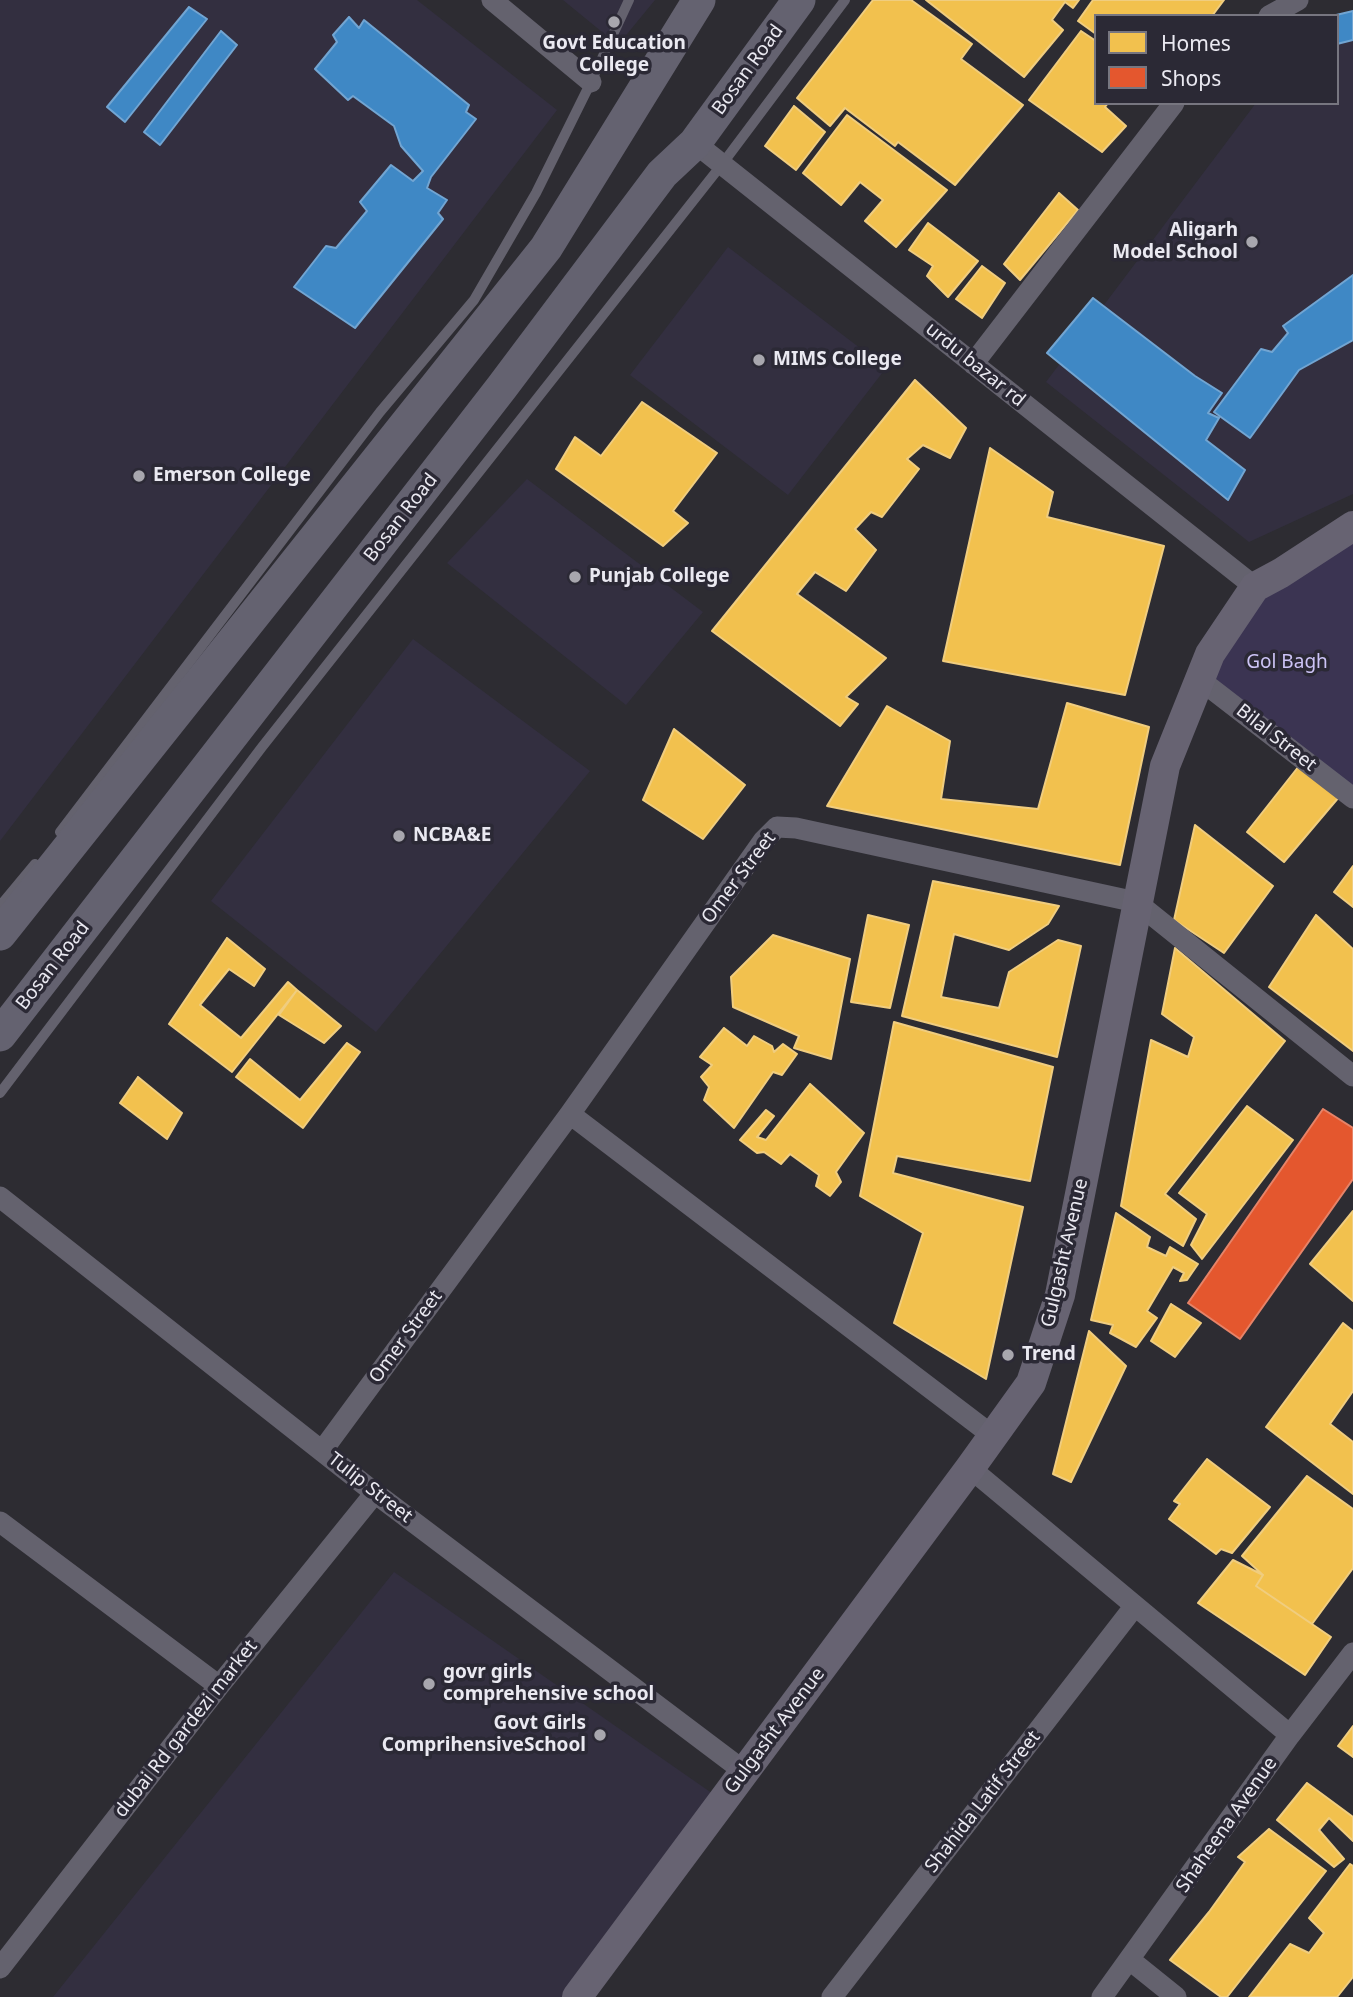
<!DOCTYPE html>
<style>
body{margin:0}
#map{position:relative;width:1353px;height:1997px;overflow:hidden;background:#2d2c32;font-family:"Noto Sans",sans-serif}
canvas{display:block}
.legend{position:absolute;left:1094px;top:14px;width:245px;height:91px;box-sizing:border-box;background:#2b2935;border:2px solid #777680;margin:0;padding:9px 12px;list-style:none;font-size:21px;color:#eae9f1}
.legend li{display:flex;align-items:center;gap:14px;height:35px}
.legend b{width:35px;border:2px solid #777680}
</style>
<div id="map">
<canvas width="1353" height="1997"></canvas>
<ul class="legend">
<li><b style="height:19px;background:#f2c14e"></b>Homes</li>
<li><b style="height:19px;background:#e4572e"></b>Shops</li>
</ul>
</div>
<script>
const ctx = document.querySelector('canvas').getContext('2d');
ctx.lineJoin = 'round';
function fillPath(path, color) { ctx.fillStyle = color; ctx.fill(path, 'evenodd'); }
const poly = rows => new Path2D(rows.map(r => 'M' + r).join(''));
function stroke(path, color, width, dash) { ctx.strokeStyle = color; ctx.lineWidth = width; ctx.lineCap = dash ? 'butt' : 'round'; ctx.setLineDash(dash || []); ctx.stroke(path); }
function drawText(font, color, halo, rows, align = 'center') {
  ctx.font = font + ' "Noto Sans",sans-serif'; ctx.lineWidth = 7; ctx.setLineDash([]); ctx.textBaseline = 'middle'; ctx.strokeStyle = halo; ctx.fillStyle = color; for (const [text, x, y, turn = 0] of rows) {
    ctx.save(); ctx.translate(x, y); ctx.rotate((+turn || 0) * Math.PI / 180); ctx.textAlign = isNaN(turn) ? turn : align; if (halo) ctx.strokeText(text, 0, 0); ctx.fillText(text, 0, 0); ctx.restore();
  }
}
fillPath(poly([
 [0,0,417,0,557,110,0,841],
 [563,0,655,0,618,45],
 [1353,31,1353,494,1249,542,1046,382,1256,103,1337,103,1337,33],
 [728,247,886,368,788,495,630,375],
 [527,479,703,612,626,705,447,563],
 [413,639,590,771,376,1032,211,901],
 [394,1572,716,1796,562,1997,53,1997]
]), '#332f40');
fillPath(poly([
 [1353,525,1353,798,1199,679,1255,587]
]), '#3b3452');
const homes = poly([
 [873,0,911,0,972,44,961,59,1023,105,955,185,898,142,895,146,845,108,830,126,797,98,873,0],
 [926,0,1079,0,1073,8,1065,2,1052,20,1063,30,1024,77,926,0],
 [1093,0,1224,0,1212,16,1096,16,1096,34,1078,21,1093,0],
 [1081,31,1096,41,1096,103,1108,103,1105,107,1126,126,1102,152,1029,100,1081,31],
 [794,106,825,132,796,170,765,146,794,106],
 [847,115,947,190,896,247,865,221,883,200,860,182,841,205,803,173,847,115],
 [1059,193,1078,210,1020,280,1004,264,1059,193],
 [928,223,978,261,948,297,927,276,933,266,909,250,928,223],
 [982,266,1005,283,982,318,956,299,982,266],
 [915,380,966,428,950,458,923,445,907,459,919,469,882,517,871,512,855,529,876,550,846,591,815,572,797,594,886,658,846,697,858,704,840,726,712,631,915,380],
 [642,402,717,453,673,511,688,523,663,546,556,469,575,437,601,456,642,402],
 [990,448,1053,492,1047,517,1164,546,1125,695,943,661,990,448],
 [1067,703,1149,727,1120,865,827,806,887,706,950,741,941,799,1038,809,1067,703],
 [674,729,745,785,703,839,643,800,674,729],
 [1299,766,1339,797,1284,862,1247,832,1299,766],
 [1195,825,1273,886,1224,953,1174,920,1195,825],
 [1353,866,1353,907,1334,892,1353,866],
 [933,881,1059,906,1048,924,1009,950,954,934,941,997,999,1008,1009,972,1058,940,1081,946,1057,1057,902,1016,933,881],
 [868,915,909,925,890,1008,851,1002,868,915],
 [1316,915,1353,949,1353,1051,1269,987,1316,915],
 [773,935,850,959,831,1059,794,1048,799,1036,733,1007,731,977,773,935],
 [227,938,265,969,254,986,229,969,200,1005,241,1038,288,982,297,990,232,1072,169,1024,227,938],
 [1175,948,1285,1041,1165,1194,1196,1219,1183,1246,1121,1206,1151,1040,1188,1057,1194,1037,1162,1014,1175,948],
 [297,990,341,1026,324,1043,279,1015,297,990],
 [894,1022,1053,1067,1030,1181,897,1156,893,1173,1023,1207,986,1379,894,1323,923,1233,860,1196,894,1022],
 [724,1028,747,1046,754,1036,772,1046,774,1052,783,1044,797,1054,782,1075,773,1072,734,1128,704,1100,709,1087,701,1077,712,1065,700,1057,724,1028],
 [347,1043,360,1052,303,1128,236,1077,250,1059,300,1100,347,1043],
 [138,1077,182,1113,167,1139,120,1103,138,1077],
 [810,1084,864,1133,836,1172,841,1182,830,1196,816,1186,819,1175,790,1154,781,1164,764,1152,757,1153,740,1140,766,1110,774,1116,757,1137,766,1140,810,1084],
 [1247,1106,1293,1140,1202,1259,1191,1245,1207,1214,1179,1193,1247,1106],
 [1353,1211,1353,1301,1310,1264,1353,1211],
 [1116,1213,1150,1237,1147,1247,1166,1256,1170,1247,1198,1264,1187,1280,1180,1281,1184,1273,1173,1267,1147,1311,1157,1318,1136,1347,1110,1333,1113,1325,1091,1320,1116,1213],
 [1171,1304,1201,1323,1175,1357,1151,1341,1171,1304],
 [1343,1323,1353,1331,1353,1391,1330,1424,1353,1442,1353,1494,1266,1427,1343,1323],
 [1089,1331,1126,1366,1071,1482,1053,1474,1089,1331],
 [1207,1459,1270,1507,1232,1553,1221,1549,1216,1554,1169,1519,1180,1504,1174,1501,1207,1459],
 [1307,1476,1353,1509,1353,1568,1312,1624,1256,1586,1263,1575,1242,1556,1307,1476],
 [1233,1560,1263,1575,1256,1586,1331,1637,1305,1675,1198,1603,1233,1560],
 [1353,1726,1353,1757,1338,1746,1353,1726],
 [1307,1783,1353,1817,1353,1841,1329,1818,1319,1830,1344,1859,1334,1867,1277,1820,1307,1783],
 [1269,1829,1326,1871,1227,1997,1221,1997,1170,1960,1209,1912,1245,1862,1238,1857,1269,1829],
 [1350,1864,1353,1866,1353,1977,1337,1997,1249,1997,1290,1944,1309,1953,1324,1933,1309,1918,1350,1864]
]);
fillPath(homes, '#f2c14e');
stroke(homes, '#f0cd7f', 2);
const shops = poly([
 [1323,1109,1353,1128,1353,1179,1240,1339,1188,1303,1323,1109]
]);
fillPath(shops, '#e4572e');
stroke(shops, '#e68368', 2);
const schools = poly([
 [189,7,207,19,125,122,107,107,189,7],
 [1353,11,1353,40,1337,44,1337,16,1332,16,1353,11],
 [349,17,359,28,364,20,469,105,466,112,476,119,431,177,427,188,447,200,438,213,443,219,355,328,294,287,326,246,336,248,367,211,360,202,391,165,413,181,423,171,401,146,394,126,353,96,348,100,315,69,337,42,333,35,349,17],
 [221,31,237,45,160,145,144,132,221,31],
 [1353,275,1353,340,1299,370,1250,438,1214,412,1261,349,1272,352,1288,333,1283,326,1353,275],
 [1093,298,1195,376,1222,393,1208,413,1219,418,1206,440,1245,470,1228,500,1047,353,1093,298]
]);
fillPath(schools, '#3f88c5');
stroke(schools, '#72a5d2', 2);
stroke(poly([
 [60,832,380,412,474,300,536,193,591,82,629,0],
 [0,906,35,864],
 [0,1093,262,747,723,163,845,0]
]), '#64626e', 10);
stroke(poly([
 [492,0,591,82],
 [1269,16,1298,0],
 [695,143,1255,587],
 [973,364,1174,103],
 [1199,679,1353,798],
 [570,1114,993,1436],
 [0,1197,375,1493,745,1772],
 [322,1451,570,1114,763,841,777,827,796,828,1136,902,1353,1076],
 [970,1468,1290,1735],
 [0,1522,219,1686],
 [1130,1960,1176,1997],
 [0,1968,219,1686,375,1493],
 [832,1997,1134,1607],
 [1102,1997,1290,1735,1353,1653]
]), '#64626e', 21);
stroke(poly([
 [577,1997,970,1468,1031,1383,1060,1295,1165,766,1210,654,1255,587,1281,573,1353,526]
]), '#676372', 30);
stroke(poly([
 [0,934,546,248,699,0],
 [0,1035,502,387,662,174,695,143,799,0]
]), '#646270', 33);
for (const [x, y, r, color] of [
 [614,22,7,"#a8a7ae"],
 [1252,242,7,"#a8a7ae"],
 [759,360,7,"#a8a7ae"],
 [139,476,7,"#a8a7ae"],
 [575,577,7,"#a8a7ae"],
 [399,836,7,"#a8a7ae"],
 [1008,1355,7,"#a8a7ae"],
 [429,1684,7,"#a8a7ae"],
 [600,1735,7,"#a8a7ae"]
]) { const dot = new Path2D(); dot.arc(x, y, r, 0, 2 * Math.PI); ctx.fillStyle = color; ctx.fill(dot); stroke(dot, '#2b2935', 2.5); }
drawText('bold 19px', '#eae9f1', '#2b2935', [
 ["Govt Education",614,44,"center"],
 ["College",614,66,"center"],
 ["Aligarh",1238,231,"right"],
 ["Model School",1238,253,"right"],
 ["MIMS College",773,360],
 ["Emerson College",153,476],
 ["Punjab College",589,577],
 ["NCBA&E",413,836],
 ["Trend",1022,1355],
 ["govr girls",443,1673],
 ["comprehensive school",443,1695],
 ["Govt Girls",586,1724,"right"],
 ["ComprihensiveSchool",586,1746,"right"]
], 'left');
drawText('19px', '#eae9f1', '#2b2935', [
 ["Bosan Road",748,70,-54],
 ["urdu bazar rd",975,365,39],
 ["Bosan Road",401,518,-52],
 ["Bilal Street",1276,738,38],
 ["Omer Street",739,878,-53],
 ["Bosan Road",53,966,-52],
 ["Gulgasht Avenue",1065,1253,-77],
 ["Omer Street",406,1337,-54],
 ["Tulip Street",370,1488,38],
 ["dubai Rd gardezi market",186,1729,-52],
 ["Gulgasht Avenue",775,1731,-53],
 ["Shahida Latif Street",983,1802,-52],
 ["Shaheena Avenue",1227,1825,-55]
]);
drawText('19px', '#cdc4f6', '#2b2935', [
 ["Gol Bagh",1287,663]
]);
</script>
